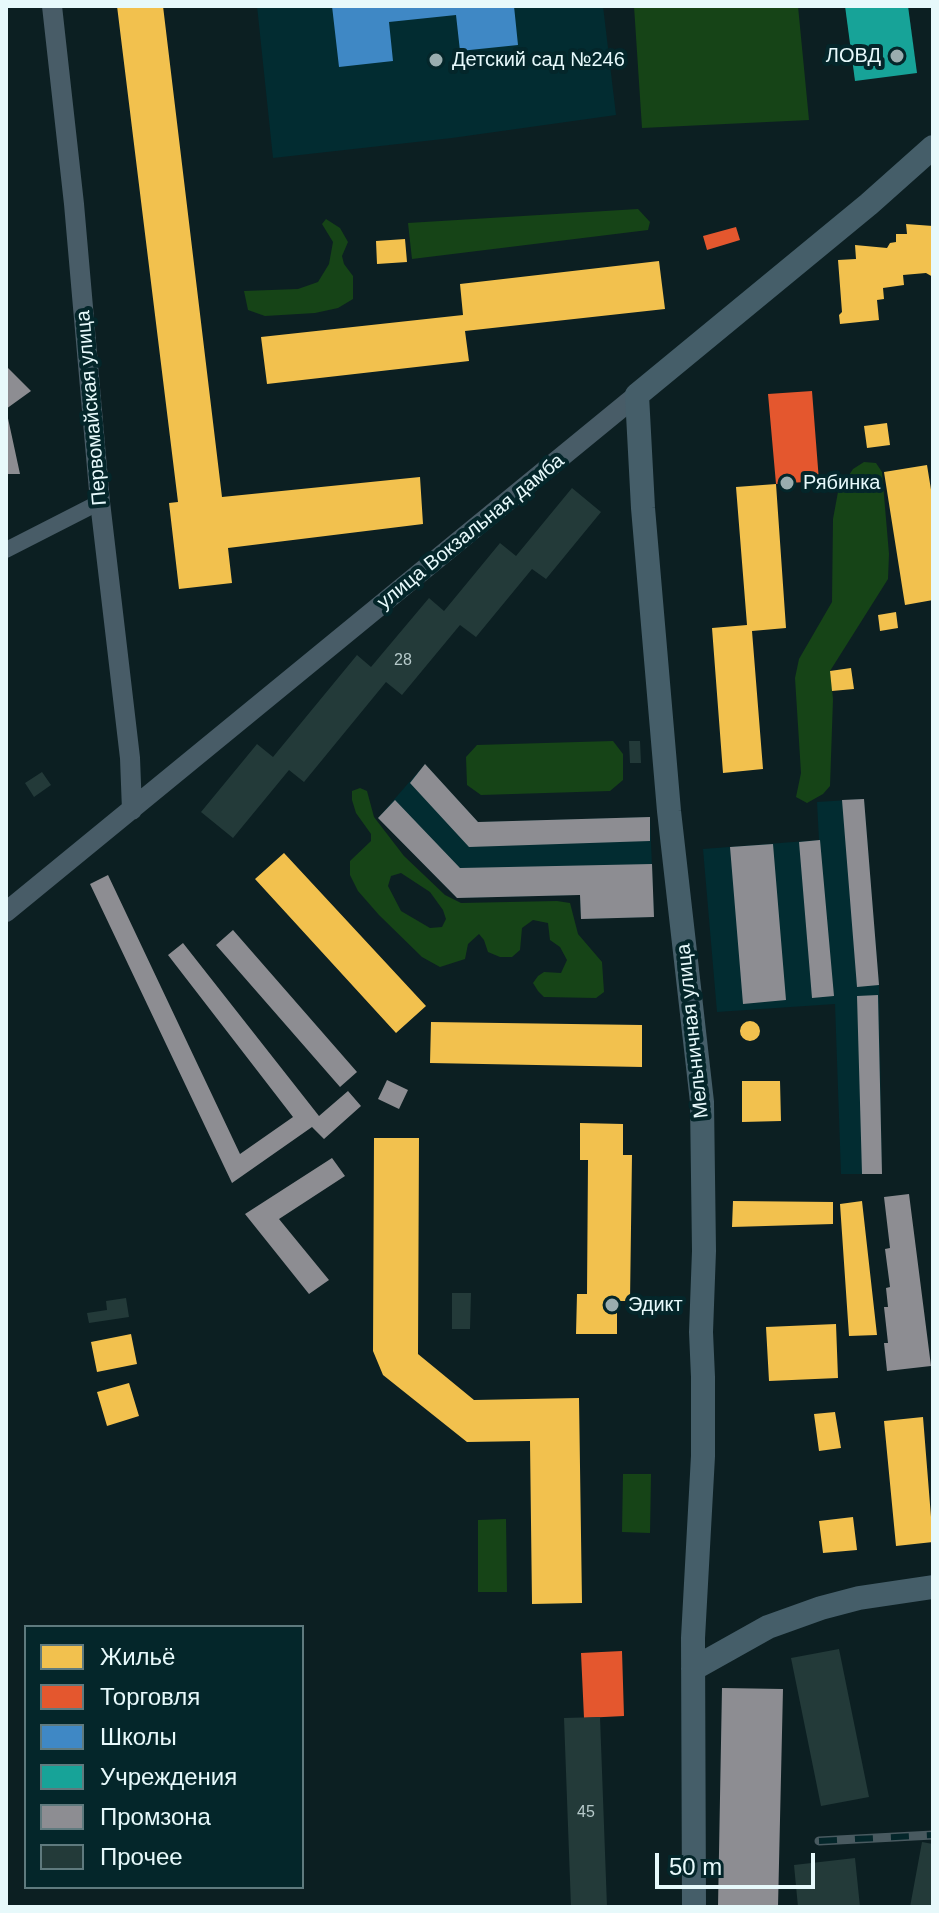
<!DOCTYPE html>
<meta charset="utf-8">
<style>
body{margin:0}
#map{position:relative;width:939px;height:1913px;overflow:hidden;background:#0c1f22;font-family:Arial,sans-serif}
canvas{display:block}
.frame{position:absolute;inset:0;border:8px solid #e7f9fb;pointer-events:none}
.legend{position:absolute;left:24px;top:1625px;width:280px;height:264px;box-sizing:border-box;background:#04262a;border:2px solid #5f7a7e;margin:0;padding:10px 14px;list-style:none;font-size:24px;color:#e7f9fb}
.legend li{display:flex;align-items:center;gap:16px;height:40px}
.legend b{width:40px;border:2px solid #5f7a7e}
.scale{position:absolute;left:655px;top:1853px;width:160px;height:36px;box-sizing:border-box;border:4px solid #e7f9fb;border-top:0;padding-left:10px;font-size:24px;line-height:28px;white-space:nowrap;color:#e7f9fb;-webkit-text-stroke:6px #04262a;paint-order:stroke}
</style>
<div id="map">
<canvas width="939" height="1913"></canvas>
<div class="frame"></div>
<ul class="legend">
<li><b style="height:22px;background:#f2c14e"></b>Жильё</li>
<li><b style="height:22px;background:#e4572e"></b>Торговля</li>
<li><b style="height:22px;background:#3f88c5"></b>Школы</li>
<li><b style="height:22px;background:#17a398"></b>Учреждения</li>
<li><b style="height:22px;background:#8d8d92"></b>Промзона</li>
<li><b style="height:22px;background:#233a39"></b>Прочее</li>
</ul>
<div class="scale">50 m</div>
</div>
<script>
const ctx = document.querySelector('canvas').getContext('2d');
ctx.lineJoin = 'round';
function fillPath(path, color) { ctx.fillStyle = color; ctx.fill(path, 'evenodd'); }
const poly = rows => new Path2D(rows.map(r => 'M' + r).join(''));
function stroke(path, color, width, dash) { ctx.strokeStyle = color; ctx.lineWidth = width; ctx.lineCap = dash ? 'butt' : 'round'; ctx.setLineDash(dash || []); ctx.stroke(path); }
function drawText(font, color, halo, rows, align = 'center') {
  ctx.font = font + ' Arial,sans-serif'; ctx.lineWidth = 8; ctx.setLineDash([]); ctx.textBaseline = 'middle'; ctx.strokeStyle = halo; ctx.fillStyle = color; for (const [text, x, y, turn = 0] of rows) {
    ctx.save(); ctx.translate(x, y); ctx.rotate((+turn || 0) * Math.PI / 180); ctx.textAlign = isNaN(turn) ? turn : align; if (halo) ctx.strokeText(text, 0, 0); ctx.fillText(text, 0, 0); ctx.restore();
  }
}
fillPath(poly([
 [257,6,603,6,616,115,452,138,273,158],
 [425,764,478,822,650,817,654,917,581,919,580,895,457,898,378,818],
 [864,799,879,985,882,1174,841,1174,835,1004,717,1012,703,849,819,840,817,802]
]), '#022c31');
fillPath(poly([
 [634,6,798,6,809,120,642,128],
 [638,209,650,222,648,230,412,259,408,223],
 [326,219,340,228,348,242,342,256,344,264,353,276,353,299,338,308,315,313,265,316,248,310,244,291,298,289,318,282,329,264,333,242,322,224],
 [864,462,876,463,882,472,889,554,888,579,830,671,833,699,830,786,823,794,807,803,796,797,801,773,795,678,799,659,832,602,833,519,838,492,853,469],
 [613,741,623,754,623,780,610,791,481,795,467,785,466,757,477,745],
 [360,788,367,791,374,817,404,856,445,895,461,903,557,901,570,903,578,934,602,962,604,992,596,998,544,997,538,991,533,983,538,976,544,972,561,973,567,960,560,947,550,940,548,923,533,920,522,928,520,950,512,957,500,957,488,952,484,940,479,934,468,944,465,959,440,967,422,957,379,915,358,891,350,875,350,861,371,841,371,834,356,813,352,800,352,791],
 [401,873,430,892,443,910,446,919,442,927,430,928,401,911,388,886,391,876],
 [623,1474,651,1474,650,1533,622,1532],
 [506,1519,507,1592,478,1592,478,1520]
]), '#164417');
fillPath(poly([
 [117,6,163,6,222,497,420,477,423,524,228,548,232,583,179,589,169,503,178,502],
 [906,224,933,226,933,277,926,273,903,275,904,285,883,288,884,299,877,300,879,320,840,324,839,315,842,312,838,260,856,259,855,245,887,248,890,243,896,242,896,234,907,234],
 [405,239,407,262,377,264,376,241],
 [659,261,665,309,465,331,469,361,267,384,261,337,463,315,460,284],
 [887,423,890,445,867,448,864,426],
 [927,465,933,502,933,600,905,605,884,472],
 [776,484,786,628,752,631,763,769,723,773,712,628,747,625,736,487],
 [896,612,898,628,880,631,878,615],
 [851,668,854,689,832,691,830,671],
 [284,853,426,1006,396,1033,255,879],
 '740 1031a10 10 0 1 1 20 0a10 10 0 1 1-20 0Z',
 [431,1022,642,1025,642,1067,430,1063],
 [742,1081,780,1081,781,1121,742,1122],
 [580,1123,623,1124,623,1155,632,1155,630,1301,617,1301,617,1334,576,1334,577,1294,587,1294,588,1160,580,1160],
 [374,1138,419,1138,418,1354,474,1400,579,1398,582,1603,532,1604,530,1441,467,1442,383,1375,373,1351],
 [733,1201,833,1202,833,1224,732,1227],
 [862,1201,877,1335,849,1336,840,1204],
 [836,1324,838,1378,769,1381,766,1327],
 [131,1334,137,1364,97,1372,91,1342],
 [129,1383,139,1416,107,1426,97,1392],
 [835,1412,841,1448,819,1451,814,1414],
 [923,1417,933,1542,896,1546,884,1421],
 [853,1517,857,1550,823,1553,819,1521]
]), '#f2c14e');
fillPath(poly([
 [736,227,740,240,707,250,703,236],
 [812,391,819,481,776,484,768,394],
 [622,1651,624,1716,584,1718,581,1653]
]), '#e4572e');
fillPath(poly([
 [332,6,514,6,518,45,460,51,456,15,389,22,393,61,339,67]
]), '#3f88c5');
fillPath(poly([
 [845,6,908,6,917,73,855,81]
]), '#17a398');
fillPath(poly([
 [6,366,31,391,6,409,20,474,6,474],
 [425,764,478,822,650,817,650,841,469,847,410,783],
 [864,799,879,985,857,987,842,800],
 [395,800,460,868,652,864,654,917,581,919,580,895,457,898,378,818],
 [820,840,834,996,812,998,799,842],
 [773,844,786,1000,743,1004,730,847],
 [108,875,240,1154,293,1117,168,955,183,943,319,1116,348,1091,361,1106,324,1139,312,1127,232,1183,90,884],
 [233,930,357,1072,340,1087,216,945],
 [878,995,882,1174,862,1174,857,996],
 [387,1080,408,1090,399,1109,378,1099],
 [332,1158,345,1176,279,1219,329,1280,309,1294,245,1214],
 [909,1194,931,1366,887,1371,884,1343,888,1343,884,1307,888,1307,886,1288,890,1287,885,1249,890,1248,884,1197],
 [722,1688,783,1689,778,1907,718,1907]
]), '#8d8d92');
fillPath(poly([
 [572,488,601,512,546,579,532,569,476,637,460,625,402,695,386,682,304,782,289,770,233,838,201,812,257,744,273,757,357,655,371,667,429,598,444,611,500,543,516,556],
 [629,741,640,741,641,763,630,763],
 [42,772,51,785,34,797,25,783],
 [452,1293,471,1293,470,1329,452,1329],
 [126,1298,129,1317,89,1323,87,1313,107,1310,106,1301],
 [839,1649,869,1797,821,1806,791,1658],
 [600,1717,607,1907,571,1907,564,1718],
 [922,1842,933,1844,933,1907,910,1907],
 [855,1858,860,1907,798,1907,794,1865]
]), '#233a39');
stroke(poly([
 [6,550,100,502]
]), '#485c67', 16);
stroke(poly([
 [52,6,74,204,100,502,130,758,132,810],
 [6,912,637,395]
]), '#485c67', 20);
stroke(poly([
 [693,1669,768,1627,821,1608,859,1598,933,1587],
 [694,1907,693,1638,703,1456,703,1377,701,1332,704,1251,702,1102,669,811,643,508,637,395,869,204,933,147]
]), '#455e69', 24);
const rail = poly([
 [819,1841,933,1835]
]);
stroke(rail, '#495a60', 9);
stroke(rail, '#04262a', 6, [18]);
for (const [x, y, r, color] of [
 [897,56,8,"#9aadaf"],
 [436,60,8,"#9aadaf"],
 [787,483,8,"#9aadaf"],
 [612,1305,8,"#9aadaf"]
]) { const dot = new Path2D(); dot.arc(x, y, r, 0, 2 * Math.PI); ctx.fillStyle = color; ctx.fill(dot); stroke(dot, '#04262a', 3); }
drawText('16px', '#b6c9ca', null, [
 ["28",403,661],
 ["45",586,1813]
]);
drawText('20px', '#e7f9fb', '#04262a', [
 ["ЛОВД",881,56,"right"],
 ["Детский сад №246",452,60],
 ["Рябинка",803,483],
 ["Эдикт",628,1305]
], 'left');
drawText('20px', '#e7f9fb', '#04262a', [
 ["Первомайская улица",92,408,-95],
 ["улица Вокзальная дамба",471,532,-39],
 ["Мельничная улица",693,1031,-96]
]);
</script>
